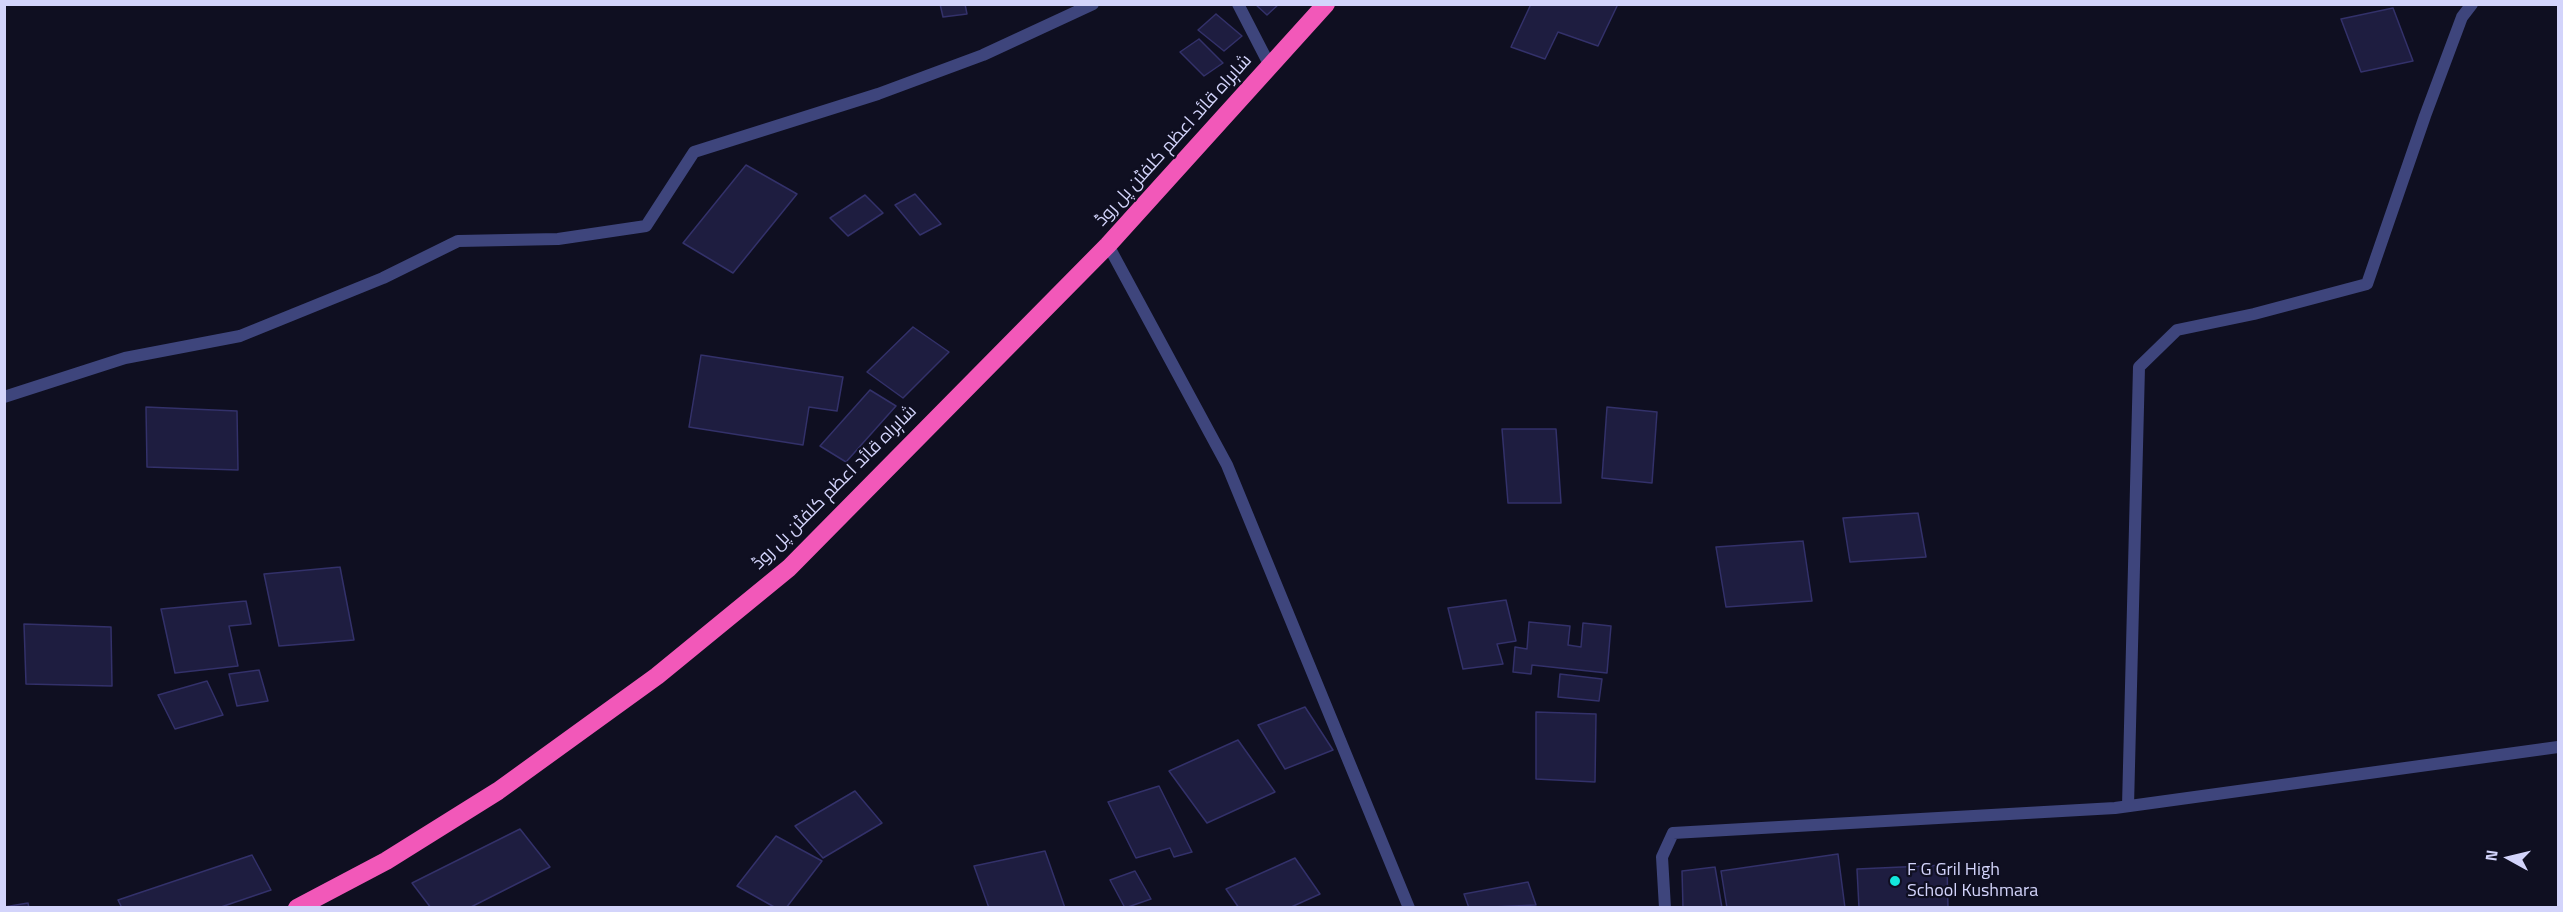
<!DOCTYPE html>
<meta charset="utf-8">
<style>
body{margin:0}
#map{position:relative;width:2563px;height:912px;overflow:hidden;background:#0f0f21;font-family:"Titillium Web",sans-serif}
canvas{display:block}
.frame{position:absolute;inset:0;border:6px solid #d3d4fb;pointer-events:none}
.north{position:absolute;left:2479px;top:828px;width:60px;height:60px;-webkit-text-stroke:4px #0f0f21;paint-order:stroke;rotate:278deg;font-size:16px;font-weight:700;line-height:24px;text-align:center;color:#d3d4fb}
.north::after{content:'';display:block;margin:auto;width:21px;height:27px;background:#d3d4fb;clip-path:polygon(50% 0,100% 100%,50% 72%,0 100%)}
</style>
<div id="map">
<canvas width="2563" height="912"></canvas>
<div class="frame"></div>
<div class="north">N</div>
</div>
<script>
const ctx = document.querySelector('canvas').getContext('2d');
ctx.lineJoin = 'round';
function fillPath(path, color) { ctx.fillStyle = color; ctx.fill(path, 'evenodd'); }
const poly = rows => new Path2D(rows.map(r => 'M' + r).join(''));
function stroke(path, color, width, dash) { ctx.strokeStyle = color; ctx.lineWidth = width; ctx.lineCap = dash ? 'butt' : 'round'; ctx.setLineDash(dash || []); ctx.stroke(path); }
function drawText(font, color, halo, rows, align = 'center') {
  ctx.font = font + ' "Titillium Web",Cairo,sans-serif'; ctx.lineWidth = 4.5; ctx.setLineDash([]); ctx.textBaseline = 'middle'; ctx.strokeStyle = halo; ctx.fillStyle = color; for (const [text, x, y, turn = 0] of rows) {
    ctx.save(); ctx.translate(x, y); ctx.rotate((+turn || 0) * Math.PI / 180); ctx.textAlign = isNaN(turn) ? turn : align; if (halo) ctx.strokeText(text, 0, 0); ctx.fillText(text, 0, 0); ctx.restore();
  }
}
const building = poly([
 [940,4,965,4,967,14,943,17,940,4],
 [1255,4,1279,4,1267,15,1255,4],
 [1531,4,1618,4,1598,46,1558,32,1545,59,1511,47,1531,4],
 [2393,8,2413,61,2361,72,2341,19,2393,8],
 [1216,14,1242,36,1224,51,1198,30,1216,14],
 [1199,39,1223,63,1204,76,1180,52,1199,39],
 [746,165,797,194,733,273,683,243,746,165],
 [915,194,941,224,920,235,895,205,915,194],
 [865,195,883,213,848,236,830,218,865,195],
 [913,327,949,352,903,398,867,372,913,327],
 [701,355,843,377,837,411,809,407,803,445,689,427,701,355],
 [870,390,896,406,846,462,820,446,870,390],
 [146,407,237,411,238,470,147,467,146,407],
 [1607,407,1657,412,1652,483,1602,478,1607,407],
 [1502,429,1556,429,1561,503,1508,503,1502,429],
 [1918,513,1926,557,1850,562,1843,518,1918,513],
 [1803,541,1812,601,1726,607,1716,547,1803,541],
 [340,567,354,640,279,646,264,574,340,567],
 [1506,600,1516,641,1497,644,1503,664,1463,669,1448,608,1506,600],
 [246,601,251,624,229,626,238,666,175,673,161,609,246,601],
 [1529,622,1570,626,1568,645,1581,647,1583,623,1611,626,1607,673,1532,665,1531,674,1513,672,1515,647,1527,649,1529,622],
 [24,624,111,627,112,686,26,684,24,624],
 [259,670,268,701,237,706,229,674,259,670],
 [1560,674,1602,679,1599,701,1558,697,1560,674],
 [207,681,223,715,175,729,158,695,207,681],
 [1305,707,1333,750,1285,769,1258,725,1305,707],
 [1536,712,1596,714,1595,782,1536,779,1536,712],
 [1238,740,1275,792,1207,823,1169,771,1238,740],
 [1159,786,1192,852,1174,857,1170,848,1136,858,1108,802,1159,786],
 [855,791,882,823,823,858,795,826,855,791],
 [520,829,550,867,469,908,431,908,412,883,520,829],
 [776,836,822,861,786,908,776,908,737,886,776,836],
 [1045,851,1065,908,989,908,974,866,1045,851],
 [1838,854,1845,908,1727,908,1721,871,1838,854],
 [252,855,271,890,218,908,122,908,118,900,252,855],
 [1295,858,1320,894,1289,908,1239,908,1226,889,1295,858],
 [1947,865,1948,908,1859,908,1857,869,1947,865],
 [1715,867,1722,908,1683,908,1682,871,1715,867],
 [1135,871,1151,899,1125,908,1110,880,1135,871],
 [1528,882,1536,905,1469,908,1464,894,1528,882],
 [28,903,29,908,4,908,4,907,28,903]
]);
fillPath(building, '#1e1d40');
stroke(building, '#33316a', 1.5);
stroke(poly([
 [1238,4,1270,66],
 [1108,245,1227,465,1409,908],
 [4,397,125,358,240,336,383,278,458,241,558,239,646,226,694,152,878,94,983,55,1093,4],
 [2128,806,2139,367,2177,330,2254,314,2367,284,2425,116,2462,17,2472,4],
 [1665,908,1662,857,1673,833,2115,808,2558,747]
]), '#3e457c', 12);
stroke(poly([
 [297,908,386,861,498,791,657,676,789,568,1108,245,1326,4]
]), '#f258b9', 18);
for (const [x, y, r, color] of [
 [1895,881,6,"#13e7dc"]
]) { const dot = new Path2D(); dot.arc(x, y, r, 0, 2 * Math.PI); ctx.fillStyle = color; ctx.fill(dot); stroke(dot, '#0f0f21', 2); }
drawText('18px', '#d3d4fb', '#0f0f21', [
 ["شاہراہ قائد اعظم کلفٹن پل روڈ",1174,141,-48],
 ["شاہراہ قائد اعظم کلفٹن پل روڈ",835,488,-45]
]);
drawText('18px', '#d3d4fb', '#0f0f21', [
 ["F G Gril High",1907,871],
 ["School Kushmara",1907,892]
], 'left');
</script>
